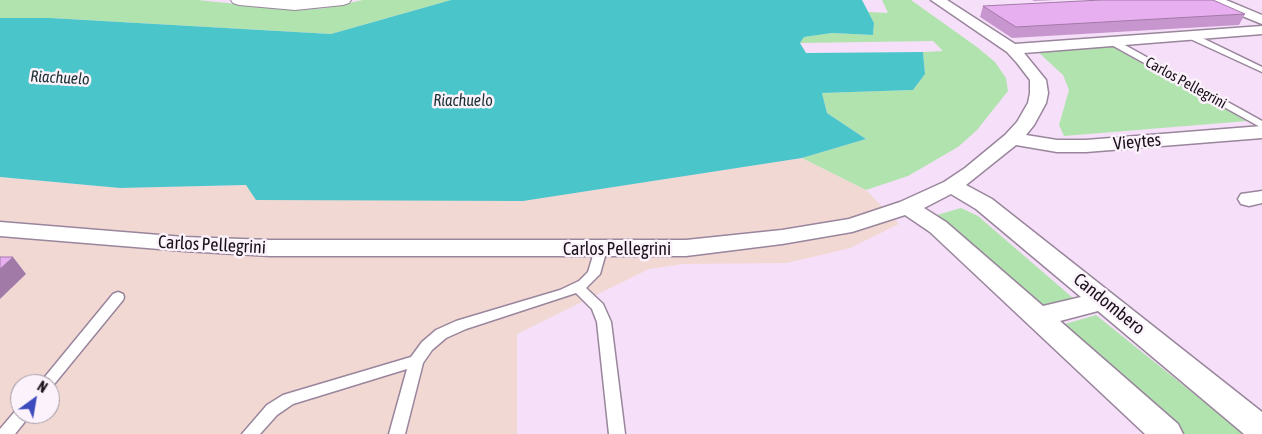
<!DOCTYPE html>
<style>
body{margin:0}
#map{position:relative;width:1262px;height:434px;overflow:hidden;background:#f6e0f9;font-family:"Asap Condensed",sans-serif}
canvas{display:block}
.north{position:absolute;left:10px;top:374px;width:50px;height:50px;box-sizing:border-box;background:#fbf2fc;border:1px solid #a198a2;border-radius:50%;rotate:32deg;font-size:14px;font-weight:700;line-height:20px;text-align:center;color:#1a121b}
.north::after{content:'';display:block;margin:auto;width:18px;height:22px;background:#3d4bbe;clip-path:polygon(50% 0,100% 100%,50% 72%,0 100%)}
</style>
<div id="map">
<canvas width="1262" height="434"></canvas>
<div class="north">N</div>
</div>
<script>
const ctx = document.querySelector('canvas').getContext('2d');
ctx.lineJoin = 'round';
function fillPath(path, color) { ctx.fillStyle = color; ctx.fill(path, 'evenodd'); }
const poly = rows => new Path2D(rows.map(r => 'M' + r).join(''));
function stroke(path, color, width, dash) { ctx.strokeStyle = color; ctx.lineWidth = width; ctx.lineCap = dash ? 'butt' : 'round'; ctx.setLineDash(dash || []); ctx.stroke(path); }
function drawText(font, color, halo, rows, align = 'center') {
  ctx.font = font + ' "Asap Condensed",sans-serif'; ctx.lineWidth = 5; ctx.setLineDash([]); ctx.textBaseline = 'middle'; ctx.strokeStyle = halo; ctx.fillStyle = color; for (const [text, x, y, turn = 0] of rows) {
    ctx.save(); ctx.translate(x, y); ctx.rotate((+turn || 0) * Math.PI / 180); ctx.textAlign = isNaN(turn) ? turn : align; if (halo) ctx.strokeText(text, 0, 0); ctx.fillText(text, 0, 0); ctx.restore();
  }
}
fillPath(poly([
 [802,158,866,190,899,224,850,248,787,263,683,264,649,269,517,334,517,434,0,434,0,177,121,188,246,185,522,201],
 [20,384,50,384,50,414,20,414]
]), '#f2d8d3');
fillPath(poly([
 [0,0,197,0,297,10,325,8,363,0,451,0,331,34,50,18,0,18],
 [882,0,911,0,977,47,995,62,1006,78,1008,91,977,130,958,147,908,176,866,190,802,158,866,139,827,113,822,93,913,90,925,74,923,52,943,51,933,41,800,43,804,37,832,33,873,35,874,23,868,12,888,13],
 [1109,45,1247,121,1064,136,1059,125,1069,90,1063,75,1038,52],
 [961,208,978,216,1073,298,1038,309,937,215],
 [1096,315,1244,434,1184,434,1058,326]
]), '#b1e3ae');
fillPath(poly([
 [451,0,862,0,874,23,873,35,832,33,804,37,800,43,806,53,923,52,925,74,913,90,822,93,827,113,866,139,802,158,523,201,256,200,246,185,120,188,0,177,0,18,50,18,331,34]
]), '#4ac6ca');
const service = poly([
 [1186,33,1192,33,1262,67,1262,72,1186,37,1186,33],
 [1108,39,1114,39,1262,121,1262,128,1108,43,1108,39],
 [601,245,607,249,600,274,586,288,603,304,611,322,625,434,609,434,597,322,592,309,576,293,466,329,446,338,432,350,423,363,405,434,389,434,407,369,293,404,277,415,260,434,242,434,267,405,283,395,411,357,422,342,436,330,456,321,560,290,579,281,588,272,595,249,601,245],
 [118,292,123,294,124,297,123,300,51,388,50,384,39,384,113,294,118,292],
 [20,408,20,414,30,414,27,419,15,434,0,434,0,429,17,409,20,408]
]);
const minor = poly([
 [931,0,947,0,1015,44,1262,26,1262,34,1024,53,1046,80,1048,93,1046,103,1034,125,1026,135,1057,140,1086,140,1262,126,1262,138,1086,152,1057,152,1016,145,966,185,992,199,1262,412,1262,434,1244,434,1098,311,1060,321,1178,424,1183,434,1145,434,930,232,905,215,852,232,782,244,686,256,270,256,184,251,0,236,0,222,184,237,270,240,686,240,782,230,849,219,900,202,944,182,965,168,1005,135,1017,122,1028,103,1030,93,1030,80,1017,63,1007,52,931,0],
 [951,194,976,209,1081,297,1043,306,946,222,924,208,951,194],
 [1208,0,1226,0,1262,15,1262,24,1210,3,1208,0],
 [1262,191,1262,203,1249,206,1241,204,1238,199,1241,194,1262,191]
]);
const secondary = poly([
 [231,0,351,0,349,3,343,5,295,10,239,5,233,3,231,0]
]);
stroke(service, '#99859c', 3);
stroke(minor, '#99859c', 3);
stroke(secondary, '#99859c', 2);
fillPath(service, '#fff');
fillPath(minor, '#fff');
fillPath(secondary, '#fff');
fillPath(poly([
 [1032,0,1056,0,1034,1],
 [983,6,1245,14,1239,25,1012,38,980,17]
]), '#c896ce');
fillPath(poly([
 [13,257,26,274,0,299,0,269]
]), '#a27aa8');
const building = poly([
 [1101,0,1213,0,1245,14,1016,27,983,6,1101,0],
 [0,257,13,257,0,269,0,257]
]);
fillPath(building, '#e8aff0');
stroke(building, '#a27aa8', 1);
drawText('15px', '#1a121b', '#fbf2fc', [
 ["Carlos Pellegrini",1186,83,29]
]);
drawText('italic 16px', '#1a3031', '#fbf2fc', [
 ["Riachuelo",60,78,3],
 ["Riachuelo",463,101]
]);
drawText('18px', '#1a121b', '#fbf2fc', [
 ["Vieytes",1137,142,-5],
 ["Carlos Pellegrini",212,245,3],
 ["Carlos Pellegrini",617,249],
 ["Candombero",1109,304,39]
]);
</script>
